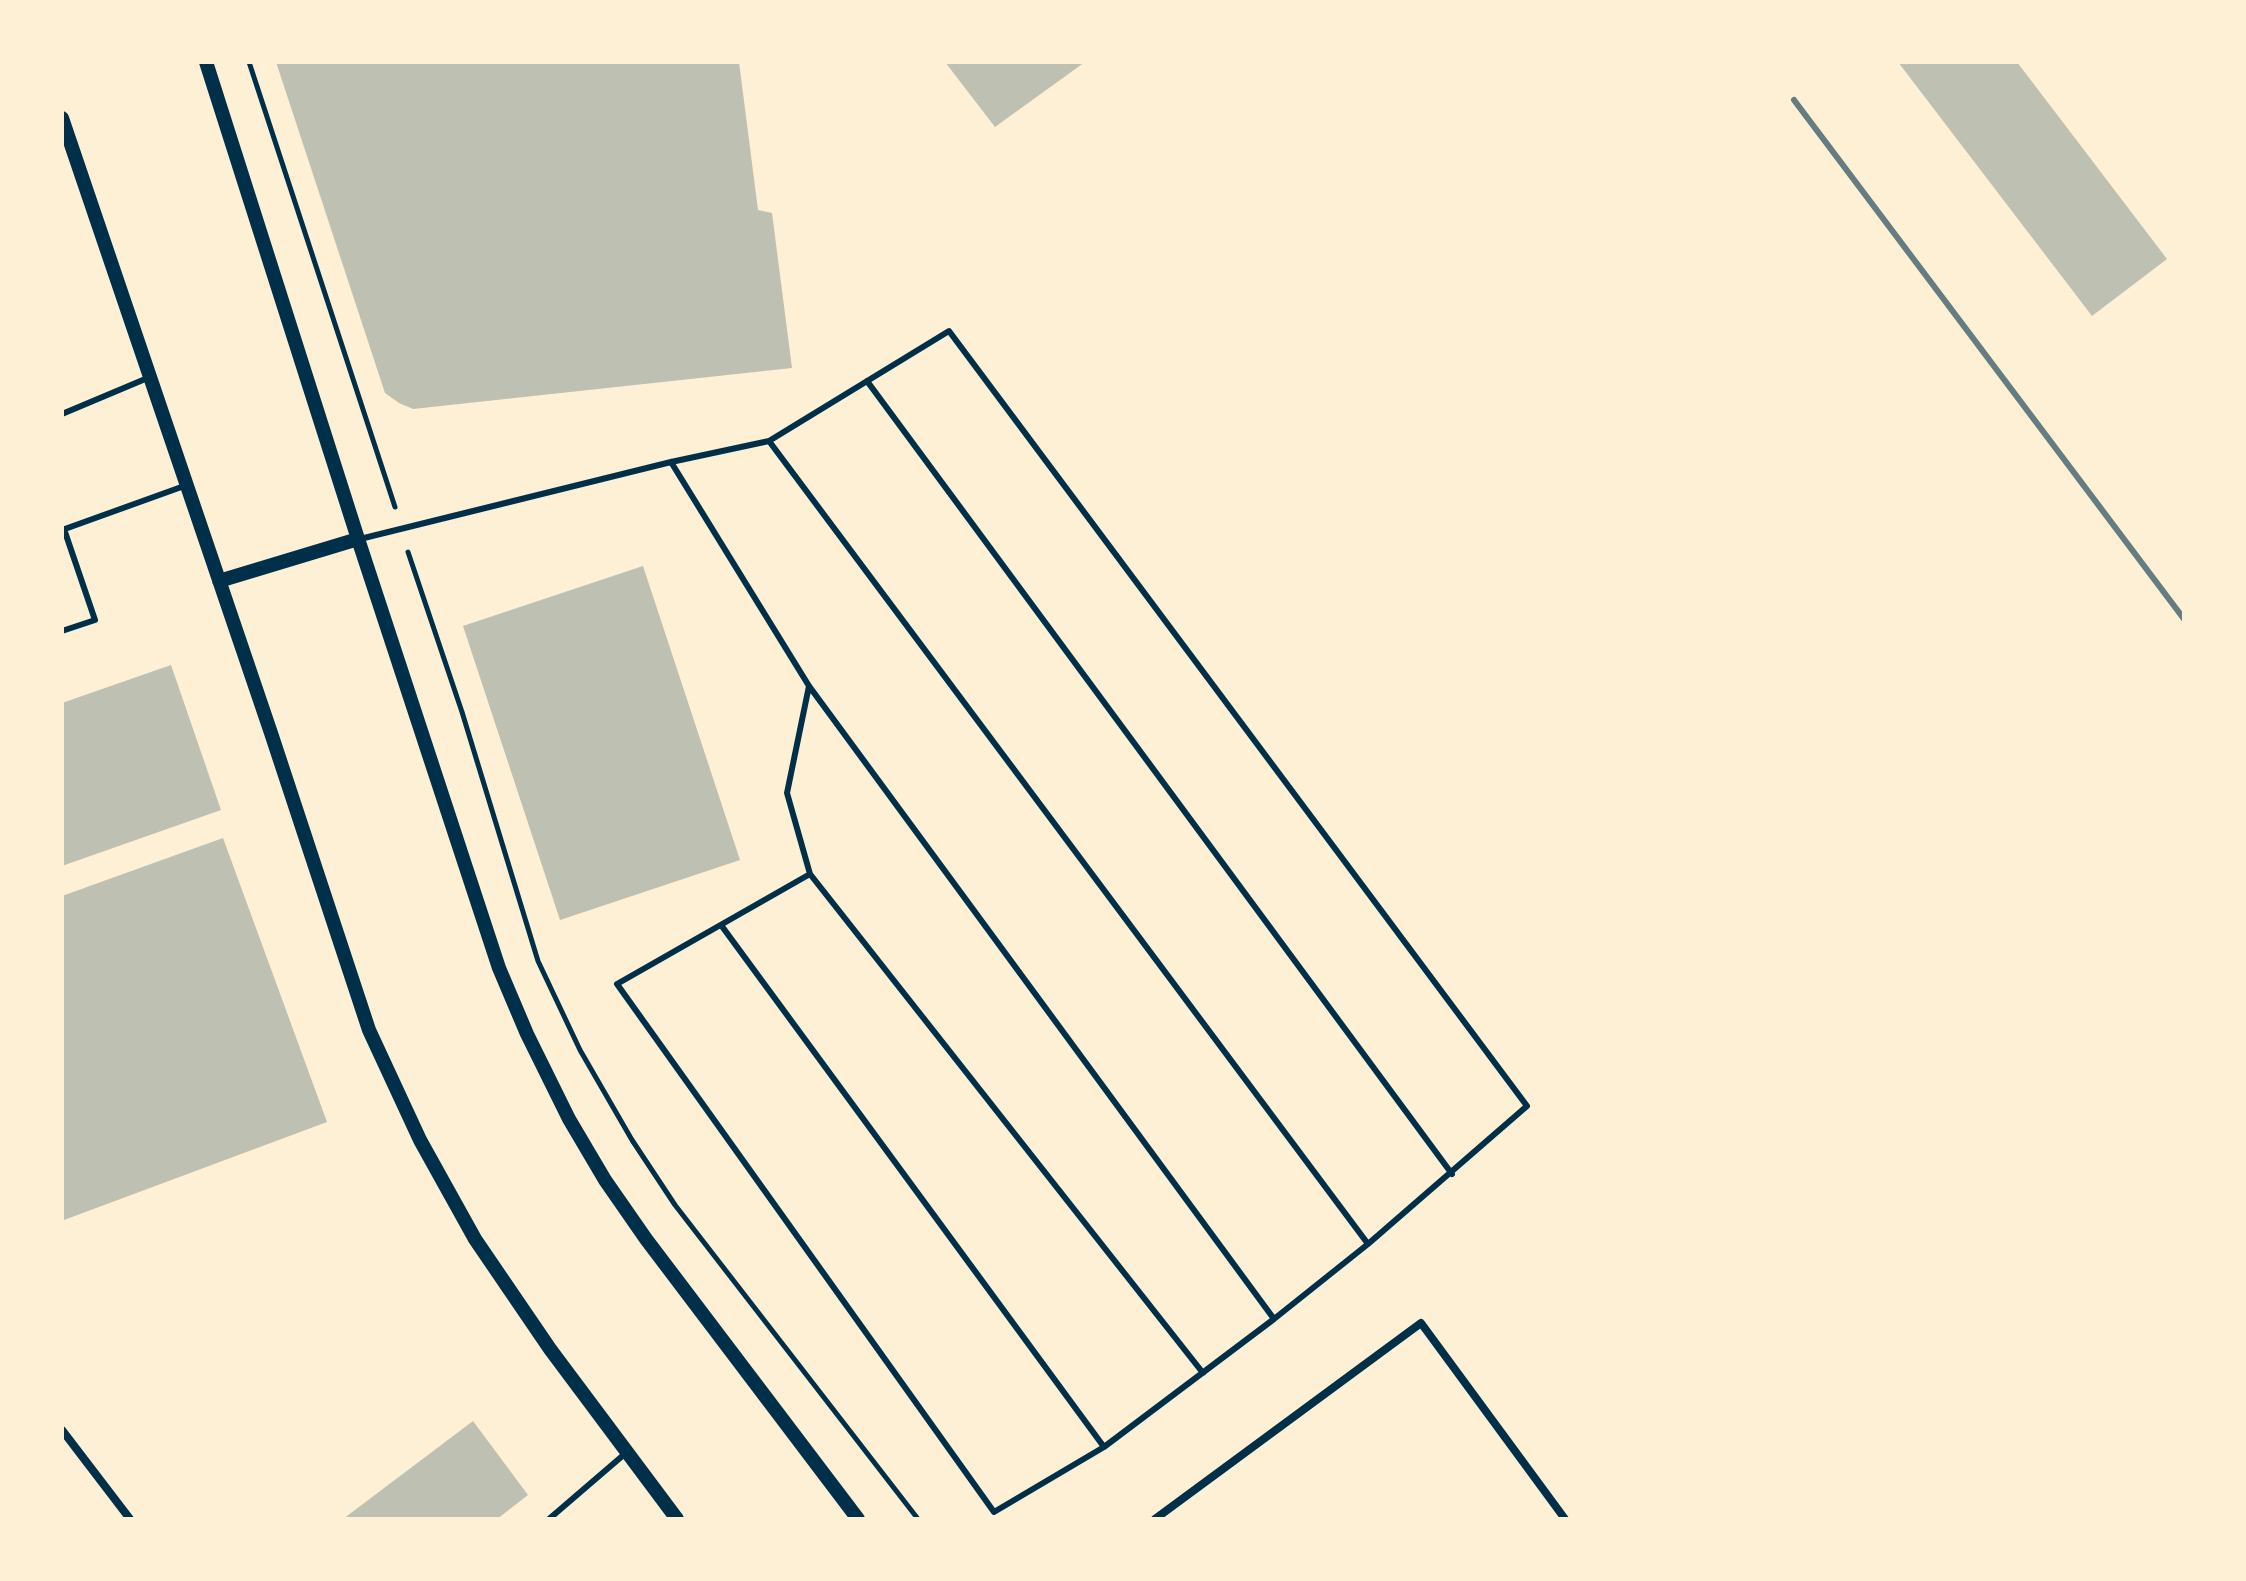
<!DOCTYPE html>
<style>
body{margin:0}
#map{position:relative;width:2246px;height:1581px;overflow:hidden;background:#fdf0d5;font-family:"Asap Condensed",sans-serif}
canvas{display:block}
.frame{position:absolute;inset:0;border:64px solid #fdf0d5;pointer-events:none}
</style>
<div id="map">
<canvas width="2246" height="1581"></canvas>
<div class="frame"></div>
</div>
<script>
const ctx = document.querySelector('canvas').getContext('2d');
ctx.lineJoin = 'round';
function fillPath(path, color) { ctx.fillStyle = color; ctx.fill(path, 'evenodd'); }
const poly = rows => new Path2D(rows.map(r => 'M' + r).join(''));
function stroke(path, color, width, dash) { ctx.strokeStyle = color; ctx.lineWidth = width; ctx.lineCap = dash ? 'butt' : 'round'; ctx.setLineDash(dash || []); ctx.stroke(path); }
fillPath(poly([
 [276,62,739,62,758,210,772,213,792,368,413,409,399,403,385,393],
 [945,62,1085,62,995,127],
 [1898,62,2017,62,2167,259,2092,316],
 [643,566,740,860,560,920,463,626],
 [171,665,221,810,62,866,62,703],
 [223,838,327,1122,64,1220,62,896],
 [473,1421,528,1495,497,1519,343,1519]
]), '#bec0b2');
stroke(poly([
 [249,62,395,507],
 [408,552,462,712,538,961,580,1050,632,1140,675,1205,918,1519]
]), '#003049', 5);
stroke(poly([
 [867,381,1452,1174],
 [62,414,150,377],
 [769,441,1368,1244],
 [671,462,809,686,1274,1319],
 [62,530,187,485],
 [360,539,671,462,769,441,949,331,1527,1106,1368,1244,1274,1319,1104,1447,994,1512,617,984,810,874,787,793,809,686],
 [62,631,95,620,64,529],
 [810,874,1203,1373],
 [721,925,1104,1447],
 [549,1519,627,1452]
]), '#003049', 6);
stroke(poly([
 [62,1430,130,1519],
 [1155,1519,1421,1323,1565,1519]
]), '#003049', 8);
stroke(poly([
 [206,62,358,539,499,968,527,1034,569,1119,605,1180,646,1239,858,1519],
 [62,118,271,733,369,1030,420,1140,475,1239,550,1349,677,1519],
 [219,581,358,539]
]), '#003049', 14);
stroke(poly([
 [1794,100,2184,619]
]), '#657d81', 6);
</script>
